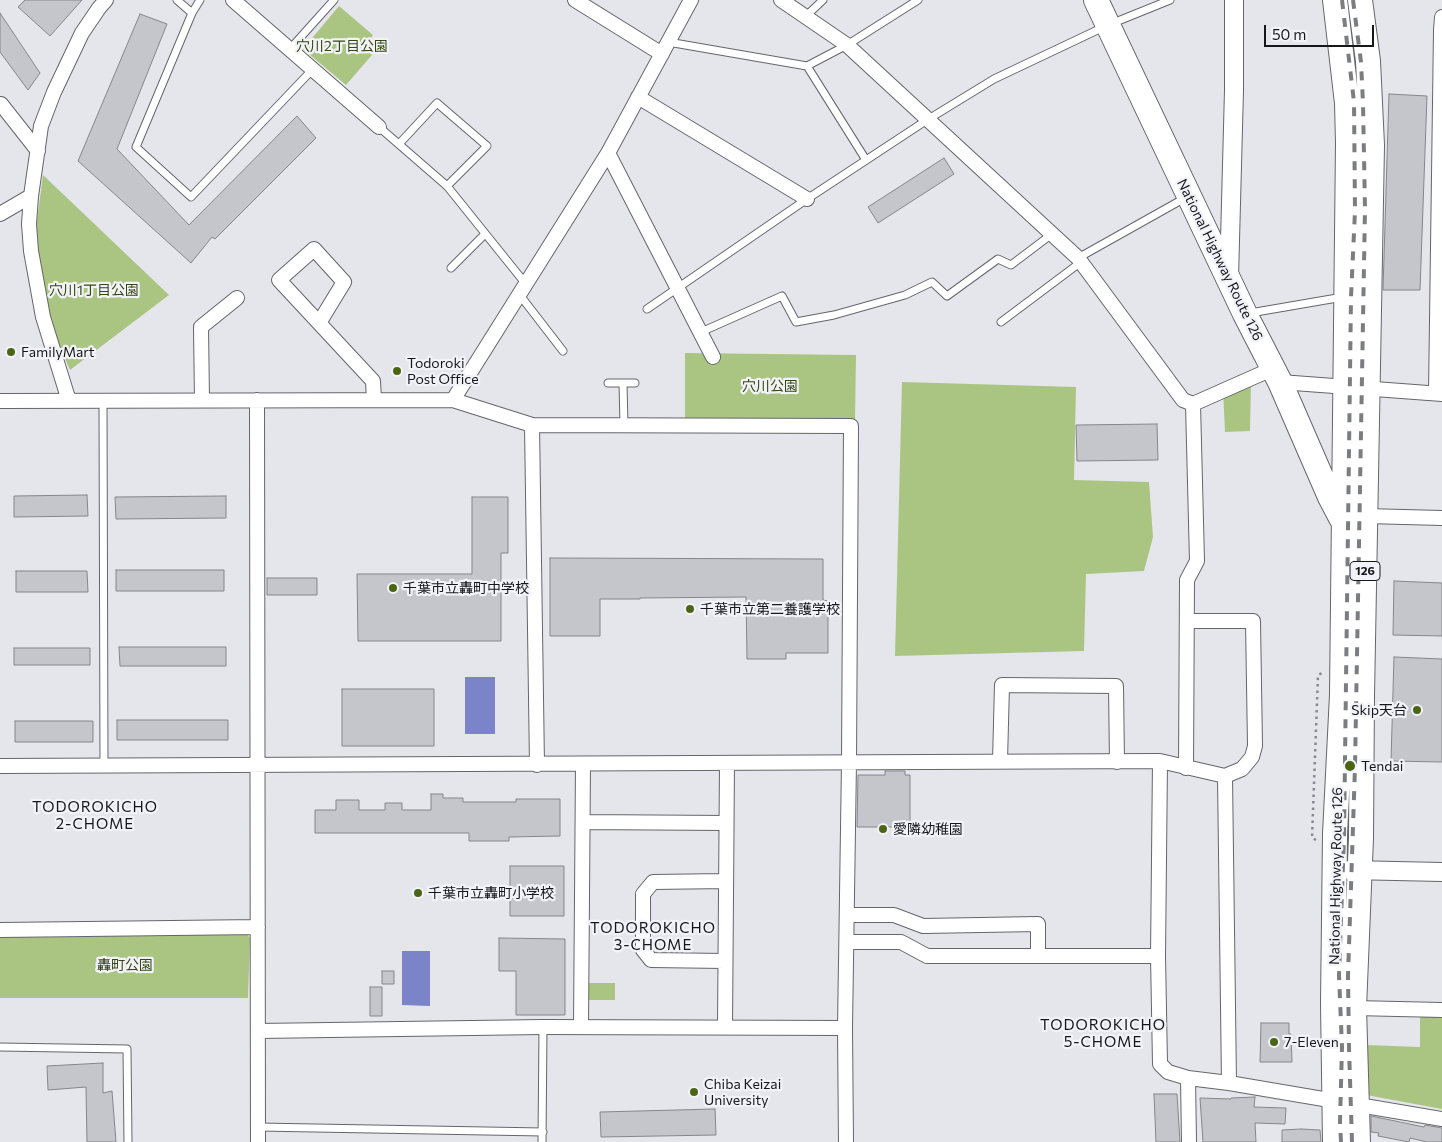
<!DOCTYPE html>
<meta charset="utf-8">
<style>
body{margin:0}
#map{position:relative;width:1442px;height:1142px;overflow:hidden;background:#e5e6eb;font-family:Commissioner,sans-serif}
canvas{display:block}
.scale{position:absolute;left:1264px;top:25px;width:110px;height:22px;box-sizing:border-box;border:2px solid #161719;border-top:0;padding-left:6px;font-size:15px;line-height:18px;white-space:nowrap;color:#161719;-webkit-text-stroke:4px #f2f3f9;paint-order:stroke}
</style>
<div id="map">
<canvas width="1442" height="1142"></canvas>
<div class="scale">50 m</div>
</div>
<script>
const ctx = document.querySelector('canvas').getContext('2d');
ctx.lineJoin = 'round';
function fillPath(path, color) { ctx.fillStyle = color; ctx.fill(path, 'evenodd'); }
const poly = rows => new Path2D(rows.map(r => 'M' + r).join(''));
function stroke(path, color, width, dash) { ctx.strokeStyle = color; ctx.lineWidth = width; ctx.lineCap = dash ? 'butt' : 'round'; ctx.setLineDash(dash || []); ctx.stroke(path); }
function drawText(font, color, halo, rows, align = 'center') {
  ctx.font = font + ' Commissioner,"Noto Sans JP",sans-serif'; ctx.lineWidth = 4.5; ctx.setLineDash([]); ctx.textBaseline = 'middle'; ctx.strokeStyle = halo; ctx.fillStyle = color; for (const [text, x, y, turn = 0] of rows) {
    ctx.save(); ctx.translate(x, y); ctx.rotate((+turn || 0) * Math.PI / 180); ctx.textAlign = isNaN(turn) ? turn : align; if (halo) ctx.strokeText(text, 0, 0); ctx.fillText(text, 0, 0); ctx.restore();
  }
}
fillPath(poly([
 [339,6,373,35,369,40,378,48,346,85,303,49],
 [43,175,169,295,70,370,50,324,40,271,36,228],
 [685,353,856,355,855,419,685,418],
 [1251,379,1250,431,1225,432,1223,389],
 [902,382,1076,387,1074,480,1149,482,1153,537,1144,571,1086,574,1084,651,895,656],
 [245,932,250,938,248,998,0,998,0,933],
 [584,983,615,983,615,1000,584,1000],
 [1420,1015,1442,1015,1442,1109,1366,1095,1366,1045,1420,1047]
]), '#aac581');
fillPath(poly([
 [465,677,495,677,495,734,465,734],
 [402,951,430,951,430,1006,402,1005]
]), '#7b83c9');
const building = poly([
 [25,0,82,0,50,36,18,7,25,0],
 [0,13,40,73,28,90,0,52,0,13],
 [140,14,167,24,117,149,189,225,297,116,316,138,215,239,212,237,191,263,78,161,140,14],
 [1389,94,1427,96,1420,290,1383,290,1389,94],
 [944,158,954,174,878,223,868,207,944,158],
 [1157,424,1158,460,1077,461,1076,425,1157,424],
 [87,495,88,516,14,517,14,496,87,495],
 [226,496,226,518,116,519,115,497,226,496],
 [472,497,508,497,508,553,501,553,501,641,358,641,357,574,472,574,472,497],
 [550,558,823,559,823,600,828,601,828,653,786,653,786,659,747,659,746,597,640,598,640,599,600,599,600,636,550,636,550,558],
 [116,570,224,570,224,591,116,591,116,570],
 [16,571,87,571,88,592,16,592,16,571],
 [267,578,317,578,317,595,267,595,267,578],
 [1394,581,1442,583,1442,636,1393,635,1394,581],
 [119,647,226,647,226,666,120,666,119,647],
 [14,648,90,648,90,665,14,665,14,648],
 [1394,657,1442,659,1442,762,1391,761,1394,657],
 [342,689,434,689,434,746,342,746,342,689],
 [117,720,228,720,228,740,117,740,117,720],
 [15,721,93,721,93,742,15,742,15,721],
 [885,771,905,771,905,775,910,775,910,827,857,827,858,775,885,775,885,771],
 [431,794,443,794,443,798,463,798,463,802,516,802,516,799,560,799,560,836,509,837,509,841,469,841,469,833,315,833,315,810,336,810,336,800,359,800,359,810,385,810,385,803,402,803,402,810,431,810,431,794],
 [510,866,564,866,564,916,510,916,510,866],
 [499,938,565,939,565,1015,516,1015,516,971,499,971,499,938],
 [382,971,394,971,394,984,382,984,382,971],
 [370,987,382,987,382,1016,370,1016,370,987],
 [1261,1023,1289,1023,1289,1034,1291,1034,1292,1062,1260,1062,1261,1023],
 [103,1063,103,1093,112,1091,116,1142,87,1142,86,1087,48,1090,47,1066,103,1063],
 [1154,1094,1177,1094,1180,1142,1156,1142,1154,1094],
 [1255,1097,1254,1107,1286,1108,1285,1124,1255,1123,1256,1142,1203,1142,1200,1098,1231,1099,1231,1098,1255,1097],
 [715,1109,716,1135,601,1137,600,1112,715,1109],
 [1371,1116,1424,1127,1425,1125,1442,1128,1442,1142,1427,1142,1410,1138,1409,1142,1378,1136,1379,1133,1371,1132,1371,1116],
 [1301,1129,1320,1130,1321,1142,1282,1142,1282,1130,1301,1129]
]);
fillPath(building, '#c5c6cb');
stroke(building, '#85868b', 1);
const service = poly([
 [177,0,192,13,136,147,191,197,313,69],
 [192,13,200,0],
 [805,17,823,0],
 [668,42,807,66,866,160],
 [290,49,334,0],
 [807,66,847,45,918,0],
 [379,127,447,186,525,283],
 [399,144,437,103,487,146,447,186],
 [1078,258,1185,198],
 [451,268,485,234],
 [519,294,563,351],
 [647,309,807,199,927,120,994,79,1108,25,1170,0],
 [1250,313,1343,297],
 [1001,322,1081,262],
 [701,332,782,296,796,322,834,315,905,295,932,282,947,296,998,259,1011,265,1052,234],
 [608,383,635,383],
 [623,383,624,425],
 [103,400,104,766],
 [0,1047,127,1049,128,1142],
 [258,1127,543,1132],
 [542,1142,543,1027]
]);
const minor = poly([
 [233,0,379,127],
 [575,0,662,54],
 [781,0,847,45,1078,258,1183,400,1193,404],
 [638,97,807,199],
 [0,104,1,104,38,151],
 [608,153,713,357],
 [0,214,31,196],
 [319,323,344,282,314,249,279,280,373,381,374,400],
 [1280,382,1442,394],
 [1436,393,1441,30,1442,17],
 [202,400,201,327,237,298],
 [257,400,258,1142],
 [453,400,608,153,691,0],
 [0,401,453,400,532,425,851,426,849,762,845,1028,846,1142],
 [69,401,43,317,31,251,29,224,31,196,41,126,54,92,82,33,99,8,106,0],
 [532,425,537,765],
 [1360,517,1366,516,1442,518],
 [1000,761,1002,685,1116,686,1117,762],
 [1160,761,1158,956,1160,1064,1168,1072,1188,1078,1229,1083,1442,1119],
 [0,766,1160,761,1225,776,1242,769,1252,757,1255,746,1253,621,1187,621],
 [1186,768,1187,580,1197,561,1193,404,1272,369],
 [1225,776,1229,1083],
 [583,822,726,823],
 [847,915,894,915,923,926,1038,924,1038,956],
 [0,930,258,927],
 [847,942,901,942,927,956,1158,956],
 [725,961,651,960,643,950,643,894,653,882,726,881],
 [1354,1008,1442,1010],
 [581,1027,583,764],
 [725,1027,727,763],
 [258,1031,543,1027,845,1028],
 [1188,1078,1189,1142]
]);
const tertiary = poly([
 [1229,278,1234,90,1234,0],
 [1349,870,1442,872]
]);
const trunk = poly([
 [1096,0,1245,314,1280,382,1330,497,1341,518],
 [1335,1142,1333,1003,1335,834,1342,695,1348,143,1347,103,1335,0],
 [1358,1142,1354,1008,1361,838,1362,696,1372,145,1368,61,1360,0]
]);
stroke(service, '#65666b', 9);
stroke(minor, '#65666b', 16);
stroke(tertiary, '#65666b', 20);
stroke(trunk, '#65666b', 26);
stroke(poly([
 [1316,840,1312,838,1318,675,1324,672]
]), '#87888b', 2.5, [2.5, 4]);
stroke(service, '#fff', 7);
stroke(minor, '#fff', 14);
stroke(tertiary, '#fff', 18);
stroke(trunk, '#fff', 24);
stroke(poly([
 [1341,1142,1340,1122,1342,1047,1339,975,1344,837,1351,297,1355,211,1354,102,1342,0],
 [1352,1142,1349,1048,1348,976,1355,767,1365,209,1363,103,1361,62,1353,0]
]), '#7c7d80', 4, [9, 9]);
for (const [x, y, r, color] of [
 [11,352,5,"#4c6515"],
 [397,371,5,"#4c6515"],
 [393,588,5,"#4c6515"],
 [690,609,5,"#4c6515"],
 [1417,710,5,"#4c6515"],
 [1350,766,6,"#4c6515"],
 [883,829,5,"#4c6515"],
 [418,893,5,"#4c6515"],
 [1274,1042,5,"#4c6515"],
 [694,1092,5,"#4c6515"]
]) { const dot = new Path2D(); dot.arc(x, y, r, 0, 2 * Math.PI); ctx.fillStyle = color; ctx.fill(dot); stroke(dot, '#f2f3f9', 2); }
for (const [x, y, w] of [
 [1365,571,30]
]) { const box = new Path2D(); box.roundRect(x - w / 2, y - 9.5, w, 19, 4); ctx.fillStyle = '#f2f3f9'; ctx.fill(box); stroke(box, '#161719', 1); }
drawText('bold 12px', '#161719', null, [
 ["126",1365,571]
]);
drawText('14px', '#354710', '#f2f3f9', [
 ["穴川2丁目公園",342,46],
 ["穴川1丁目公園",94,290],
 ["穴川公園",770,386],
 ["轟町公園",125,965]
]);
drawText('14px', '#161719', '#f2f3f9', [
 ["National Highway Route 126",1220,260,64],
 ["National Highway Route 126",1336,876,-89]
]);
drawText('14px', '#161719', '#f2f3f9', [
 ["FamilyMart",21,352],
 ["Todoroki",407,363],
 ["Post Office",407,379],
 ["千葉市立轟町中学校",403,588],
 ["千葉市立第二養護学校",700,609],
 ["Skip天台",1407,710,"right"],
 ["Tendai",1361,766],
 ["愛隣幼稚園",893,829],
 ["千葉市立轟町小学校",428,893],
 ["7-Eleven",1284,1042],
 ["Chiba Keizai",704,1084],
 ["University",704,1100]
], 'left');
ctx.letterSpacing = '1px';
drawText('15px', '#161719', '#f2f3f9', [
 ["TODOROKICHO",95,807],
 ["2-CHOME",95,824],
 ["TODOROKICHO",653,928],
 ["3-CHOME",653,945],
 ["TODOROKICHO",1103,1025],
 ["5-CHOME",1103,1042]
]);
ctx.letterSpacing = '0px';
</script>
